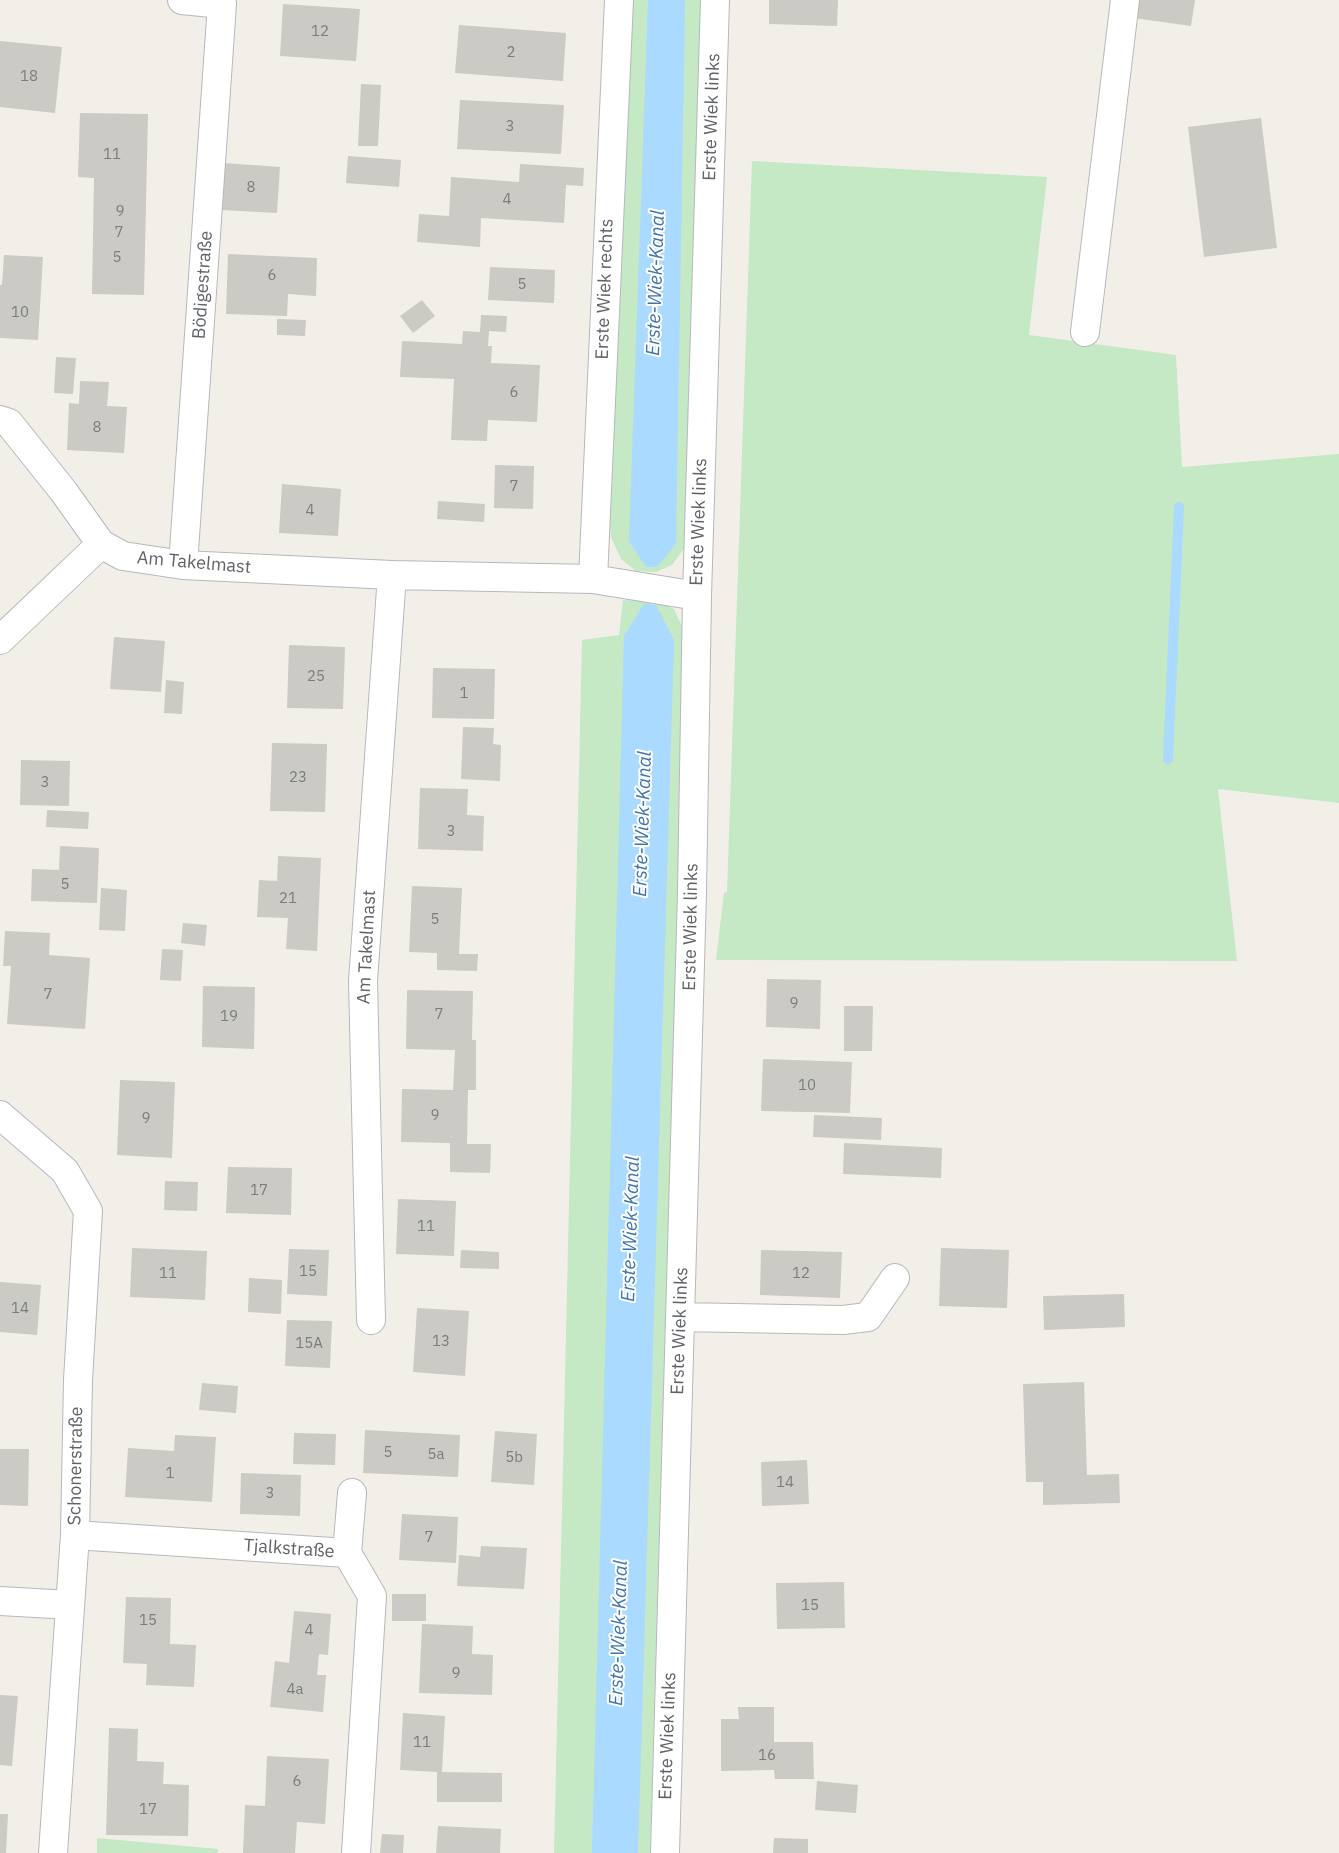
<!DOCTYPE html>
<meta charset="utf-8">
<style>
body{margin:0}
canvas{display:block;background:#f1efe8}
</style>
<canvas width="1339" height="1853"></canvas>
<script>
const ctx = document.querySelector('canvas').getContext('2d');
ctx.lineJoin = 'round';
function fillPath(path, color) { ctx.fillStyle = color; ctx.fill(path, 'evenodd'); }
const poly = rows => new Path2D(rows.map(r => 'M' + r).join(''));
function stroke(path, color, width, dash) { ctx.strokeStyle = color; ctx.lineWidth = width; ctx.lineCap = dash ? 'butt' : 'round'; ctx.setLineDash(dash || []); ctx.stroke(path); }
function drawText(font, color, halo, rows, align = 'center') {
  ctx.font = font + ' "IBM Plex Sans",sans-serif'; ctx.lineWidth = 4; ctx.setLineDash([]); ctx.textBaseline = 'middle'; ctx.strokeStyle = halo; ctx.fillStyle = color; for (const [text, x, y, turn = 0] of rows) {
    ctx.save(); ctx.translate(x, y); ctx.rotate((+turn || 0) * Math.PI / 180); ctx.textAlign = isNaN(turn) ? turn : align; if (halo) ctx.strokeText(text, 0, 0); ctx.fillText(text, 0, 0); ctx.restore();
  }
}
fillPath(poly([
 [631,0,705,0,688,543,672,565,656,572,636,571,621,559,611,537,608,500],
 [752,161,1047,177,1029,335,1176,355,1182,467,1339,454,1339,803,1218,789,1237,961,716,960,724,893,727,892],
 [623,600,658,601,674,609,685,633,650,1853,554,1853,582,640,619,635],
 [97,1838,218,1849,218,1853,97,1853]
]), '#c5e8c5');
fillPath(poly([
 [648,0,685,0,676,544,657,567,646,567,629,541],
 [644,604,656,605,674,640,638,1853,592,1853,624,636]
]), '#aadaff');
stroke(poly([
 [1168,759,1179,507]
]), '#aadaff', 10);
fillPath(poly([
 [769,0,838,0,837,26,769,24],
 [1136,0,1195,0,1191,26,1134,18],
 [283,4,360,9,356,61,280,56],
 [459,25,566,33,563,81,455,73],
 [0,41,62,47,55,113,0,107],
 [361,84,381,85,378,146,358,146],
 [460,100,564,105,561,154,457,149],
 [80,113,148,114,144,295,92,294,94,178,78,177],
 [1261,118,1277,248,1204,257,1188,127],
 [348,156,401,160,399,187,346,183],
 [224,163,280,167,277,213,221,210],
 [520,164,584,168,583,186,566,185,564,223,481,218,480,247,417,242,419,214,449,216,451,177,519,182],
 [228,254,317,258,316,296,288,294,287,316,226,314],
 [4,255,43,257,38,340,0,338,0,285,2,285],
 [490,267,555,270,554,303,488,300],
 [422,300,435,316,413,333,400,316],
 [481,315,507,316,506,332,489,331,488,346,492,346,491,363,540,365,537,422,488,420,487,441,451,440,454,379,400,377,402,341,462,344,463,331,480,332],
 [277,319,306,320,305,336,277,335],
 [56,357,76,358,73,394,54,393],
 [80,381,109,382,107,406,127,407,124,453,67,450,69,403,79,404],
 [495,465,534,466,533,509,494,508],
 [282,484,341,489,338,536,279,533],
 [438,501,485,504,484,522,437,519],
 [114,637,165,641,161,692,110,689],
 [289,645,345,647,343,709,287,708],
 [433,668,495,669,494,719,432,718],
 [166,680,184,682,182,714,164,713],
 [463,727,494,728,493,744,501,745,500,781,461,779],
 [272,743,327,744,325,812,270,811],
 [21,760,70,761,69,806,20,805],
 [420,788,468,789,467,815,484,816,483,851,418,849],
 [47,810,89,812,88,829,46,827],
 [60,846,99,848,97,903,31,901,32,869,59,870],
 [278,856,321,858,317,951,286,949,288,918,257,917,259,880,277,881],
 [412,886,462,888,459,954,478,954,477,971,437,970,437,953,409,952],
 [101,888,127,890,125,931,99,930],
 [183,923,207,925,205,946,181,943],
 [5,931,50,933,49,955,90,958,85,1029,7,1024,11,966,3,966],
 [162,949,183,950,181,981,160,980],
 [767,979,821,980,820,1029,766,1027],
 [203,986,255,987,254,1049,202,1047],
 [407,990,473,991,472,1040,476,1040,476,1090,468,1090,467,1144,491,1144,490,1173,450,1172,450,1143,401,1142,402,1089,453,1090,455,1050,406,1049],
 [844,1006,873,1006,872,1051,844,1051],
 [763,1059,852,1062,850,1113,761,1111],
 [120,1080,175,1082,172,1158,117,1155],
 [814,1115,882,1118,881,1140,813,1137],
 [844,1143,942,1148,941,1178,843,1174],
 [228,1167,292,1168,291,1215,226,1213],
 [165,1181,198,1182,197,1211,164,1210],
 [398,1199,456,1201,454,1256,396,1254],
 [132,1248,207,1251,205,1300,130,1297],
 [941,1248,1009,1250,1007,1308,939,1306],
 [289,1249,329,1250,327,1296,287,1294],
 [461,1250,499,1252,499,1269,460,1268],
 [761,1250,842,1252,840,1298,760,1295],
 [249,1278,282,1280,281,1314,248,1312],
 [0,1282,41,1285,37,1335,0,1332],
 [1124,1294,1125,1327,1044,1330,1043,1296],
 [417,1308,469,1311,465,1376,413,1372],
 [287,1320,332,1321,330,1368,285,1366],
 [1084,1382,1087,1475,1119,1474,1120,1503,1043,1505,1043,1482,1026,1482,1023,1384],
 [202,1383,238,1386,236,1413,199,1410],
 [365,1430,460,1435,458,1477,363,1473],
 [495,1431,537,1434,534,1485,491,1482],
 [294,1433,336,1434,335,1465,293,1464],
 [175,1435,216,1437,212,1502,125,1497,128,1448,174,1451],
 [0,1449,29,1449,28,1506,0,1505],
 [807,1460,809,1504,762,1506,761,1462],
 [241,1473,301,1475,300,1516,240,1514],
 [402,1514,458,1517,456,1563,399,1560],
 [481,1546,527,1548,524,1589,457,1586,459,1555,480,1557],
 [844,1582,845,1628,777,1629,776,1583],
 [392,1594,426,1594,426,1621,392,1621],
 [126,1597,171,1598,170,1644,196,1645,194,1687,146,1685,147,1664,123,1663],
 [294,1611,331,1614,328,1655,319,1654,317,1675,326,1675,323,1712,270,1707,275,1661,289,1663],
 [422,1624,473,1626,472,1654,493,1655,492,1695,419,1693],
 [0,1695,18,1696,12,1766,0,1765],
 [738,1707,774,1707,774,1742,813,1742,814,1779,775,1779,774,1770,721,1771,721,1719,739,1719],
 [403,1713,445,1716,442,1772,502,1773,502,1802,437,1802,437,1772,400,1770],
 [109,1728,138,1729,137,1761,164,1762,163,1784,189,1785,188,1836,106,1835],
 [267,1756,329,1759,325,1824,297,1822,295,1853,243,1853,245,1805,265,1806],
 [817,1781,858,1785,856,1813,815,1810],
 [0,1814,8,1814,6,1853,0,1853],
 [438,1826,501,1829,500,1853,436,1853],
 [382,1834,404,1835,403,1853,380,1853],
 [774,1838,808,1839,808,1853,773,1853]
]), '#cccac5');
const minor = poly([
 [182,0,222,4,183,565],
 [1085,332,1125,0],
 [0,420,9,423,64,492,101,544,123,556,183,565,392,575,593,579,697,596],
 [593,579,619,0],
 [0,640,101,544],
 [0,1115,65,1171,88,1211,78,1380,75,1535,53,1853],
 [680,1317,843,1320,868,1317,895,1278],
 [371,1320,363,981,392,575],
 [75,1535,347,1553,372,1596,356,1853],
 [347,1553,352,1493],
 [0,1601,70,1605],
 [665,1853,692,892,697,596,715,0]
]);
stroke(minor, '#b5b8bc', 30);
stroke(minor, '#fff', 28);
drawText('15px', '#7a7d7f', null, [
 ["12",320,32],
 ["2",511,53],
 ["18",29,77],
 ["3",510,127],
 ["11",112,155],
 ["8",251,188],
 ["4",507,200],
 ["9",120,212],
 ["7",119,233],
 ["5",117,258],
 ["6",272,276],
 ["5",522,285],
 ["10",20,313],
 ["6",514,393],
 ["8",97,428],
 ["7",514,487],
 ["4",310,511],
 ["25",316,677],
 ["1",464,694],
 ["23",298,778],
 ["3",45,783],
 ["3",451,832],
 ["5",65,885],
 ["21",288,899],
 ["5",435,920],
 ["7",48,995],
 ["9",794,1004],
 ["7",439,1015],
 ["19",229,1017],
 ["10",807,1086],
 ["9",435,1116],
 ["9",146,1119],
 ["17",259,1191],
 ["11",426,1227],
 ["15",308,1272],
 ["11",168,1274],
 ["12",801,1274],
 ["14",20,1309],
 ["13",441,1342],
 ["15A",309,1344],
 ["5",388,1453],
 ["5a",436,1455],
 ["5b",514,1458],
 ["1",170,1474],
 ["14",785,1483],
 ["3",270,1494],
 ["7",429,1538],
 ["15",810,1606],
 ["15",148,1621],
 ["4",309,1631],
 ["9",456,1674],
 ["4a",295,1690],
 ["11",422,1743],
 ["16",767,1756],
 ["6",297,1782],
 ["17",148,1810]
]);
drawText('18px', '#5f6368', '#fff', [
 ["Erste Wiek links",712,117,-88],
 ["Bödigestraße",203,285,-86],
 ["Erste Wiek rechts",605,289,-88],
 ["Erste Wiek links",699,522,-88],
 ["Am Takelmast",194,563,5],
 ["Erste Wiek links",691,927,-89],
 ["Am Takelmast",367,947,-87],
 ["Erste Wiek links",680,1331,-88],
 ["Schonerstraße",76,1466,-89],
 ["Tjalkstraße",289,1549,4],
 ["Erste Wiek links",668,1736,-88]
]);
drawText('italic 19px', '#4174aa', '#fff', [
 ["Erste-Wiek-Kanal",656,283,-88],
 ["Erste-Wiek-Kanal",643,824,-88],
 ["Erste-Wiek-Kanal",631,1229,-88],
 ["Erste-Wiek-Kanal",619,1633,-88]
]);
</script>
